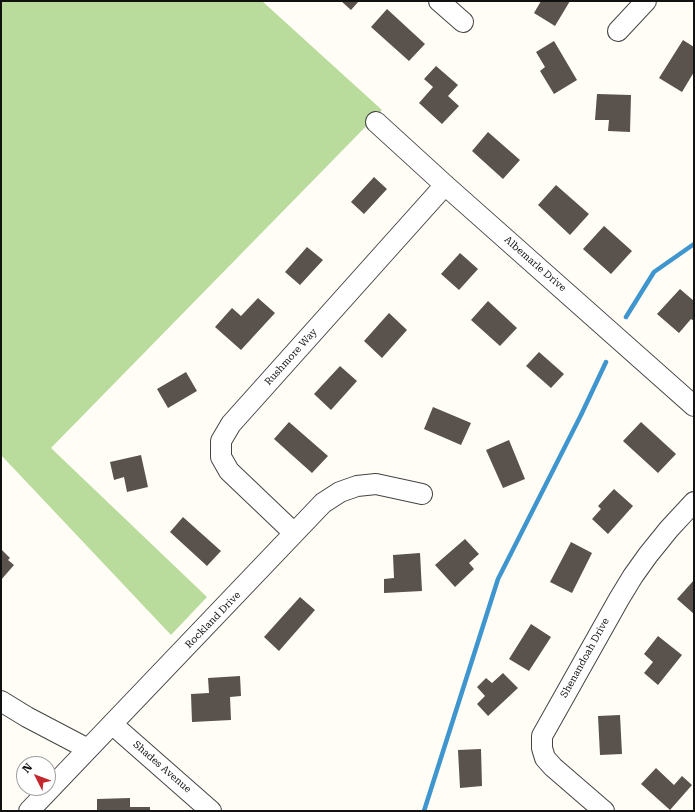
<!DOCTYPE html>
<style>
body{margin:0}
#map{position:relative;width:695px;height:812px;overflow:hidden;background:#fffdf5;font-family:"Roboto Serif",serif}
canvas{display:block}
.frame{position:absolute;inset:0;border:2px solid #111;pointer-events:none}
.north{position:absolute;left:16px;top:756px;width:40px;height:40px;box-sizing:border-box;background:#fff;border:1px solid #a0a0a0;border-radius:50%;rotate:312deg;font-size:11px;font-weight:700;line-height:16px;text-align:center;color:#111}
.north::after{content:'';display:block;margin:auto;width:14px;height:18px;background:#c4262e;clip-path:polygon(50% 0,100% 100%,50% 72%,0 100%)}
</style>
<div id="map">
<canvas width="695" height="812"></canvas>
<div class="frame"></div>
<div class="north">N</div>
</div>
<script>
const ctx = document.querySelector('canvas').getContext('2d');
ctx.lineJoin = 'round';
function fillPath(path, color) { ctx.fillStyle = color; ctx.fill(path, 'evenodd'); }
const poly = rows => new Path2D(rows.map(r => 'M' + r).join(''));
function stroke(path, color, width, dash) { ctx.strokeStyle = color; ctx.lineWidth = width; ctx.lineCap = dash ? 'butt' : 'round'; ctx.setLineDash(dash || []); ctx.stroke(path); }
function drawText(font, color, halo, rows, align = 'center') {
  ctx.font = font + ' "Roboto Serif",serif'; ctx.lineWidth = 4; ctx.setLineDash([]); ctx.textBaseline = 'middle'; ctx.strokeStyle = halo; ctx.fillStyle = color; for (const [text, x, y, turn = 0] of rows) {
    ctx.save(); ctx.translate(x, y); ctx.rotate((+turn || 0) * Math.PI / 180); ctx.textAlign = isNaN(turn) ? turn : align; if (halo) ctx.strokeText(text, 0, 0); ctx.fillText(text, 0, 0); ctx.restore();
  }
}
fillPath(poly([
 [1,1,262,1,382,110,51,448,207,597,171,635,1,455]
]), '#b9dc9c');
stroke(poly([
 [626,317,654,272,694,244],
 [424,811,498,579,581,415,606,362]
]), '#3f96cf', 4.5);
fillPath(poly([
 [341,1,359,1,351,10],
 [541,1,570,1,555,26,534,13],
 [387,9,425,44,409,61,371,27],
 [683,40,694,47,694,72,682,92,659,78],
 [554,41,577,80,554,94,540,71,545,67,536,52],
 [436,66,458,85,448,96,459,106,442,124,419,103,433,87,424,79],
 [597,94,631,95,630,132,608,131,609,120,595,120],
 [488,132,520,160,503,179,472,151],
 [374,177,387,189,364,214,351,202],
 [556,185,589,214,570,235,538,205],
 [604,226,632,251,611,274,583,249],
 [307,247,323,260,300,285,285,272],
 [460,253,478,269,459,290,441,274],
 [680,289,694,301,694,321,691,319,679,333,657,314],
 [258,298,275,313,241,350,215,327,232,308,241,316],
 [488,301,517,328,500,346,471,320],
 [389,313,407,330,382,358,364,341],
 [539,352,564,374,551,388,526,366],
 [340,366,357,381,331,410,314,394],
 [186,372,197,391,168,408,157,389],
 [433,407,471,423,461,445,424,429],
 [289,422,328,456,312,473,274,439],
 [641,422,676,454,658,473,623,441],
 [509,440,525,479,503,488,486,450],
 [141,455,148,487,127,492,124,477,114,480,110,462],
 [614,489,633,506,608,534,592,519,601,509,598,506],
 [183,517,221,551,207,566,170,532],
 [465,539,479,554,469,563,474,569,455,587,435,565],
 [571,542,592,553,572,593,550,582],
 [1,549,10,558,8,560,14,565,1,580],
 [420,553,422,591,384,593,384,579,394,578,393,555],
 [694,580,694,614,677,599],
 [300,597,315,610,279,651,264,637],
 [531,624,551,637,529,671,509,659],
 [658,636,682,655,658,685,644,673,653,662,644,654],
 [503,673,518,688,488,716,477,704,485,696,477,687,486,678,492,683],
 [240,676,241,696,230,697,231,720,192,722,191,694,209,693,208,678],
 [620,715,622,754,600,755,598,716],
 [481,749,482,786,460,788,458,750],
 [656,768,674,785,682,776,692,785,670,810,641,784],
 [130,798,130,807,150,807,150,811,97,811,97,799]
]), '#5a524d');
const minor = poly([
 [439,1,463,22],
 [618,31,646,1],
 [376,122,445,185,694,406],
 [294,533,229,471,221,457,221,441,231,424,445,185],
 [1,701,27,717,88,749],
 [112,724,211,811],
 [29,811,323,503,340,492,357,486,376,484,422,494],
 [604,811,553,767,545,758,542,748,542,736,619,599,633,576,648,555,669,529,694,502]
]);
stroke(minor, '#444', 22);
stroke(minor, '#fff', 20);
drawText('10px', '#111', '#fff', [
 ["Albemarle Drive",535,264,41],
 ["Rushmore Way",291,357,-48],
 ["Rockland Drive",213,620,-46],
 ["Shenandoah Drive",585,658,-61],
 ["Shades Avenue",162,767,41]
]);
</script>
